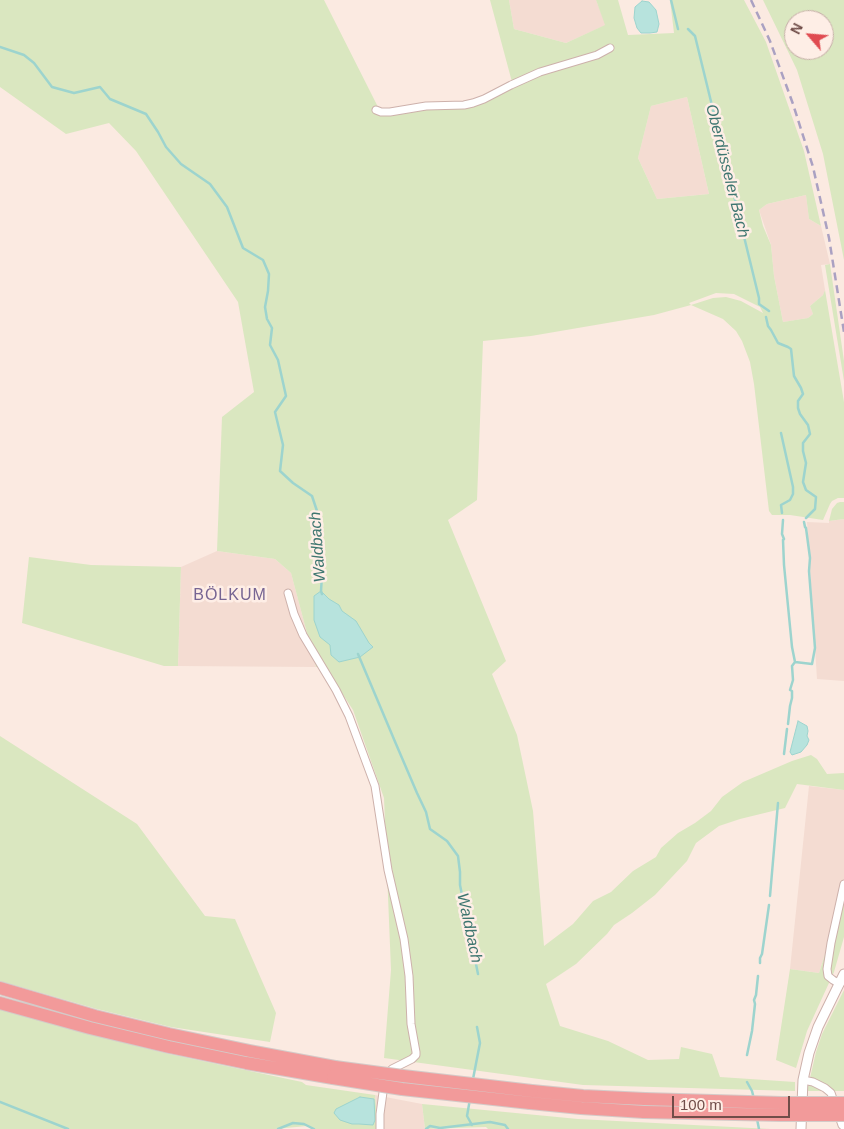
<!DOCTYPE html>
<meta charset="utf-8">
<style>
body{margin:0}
#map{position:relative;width:844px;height:1129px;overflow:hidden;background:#fbeae1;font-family:Arial,sans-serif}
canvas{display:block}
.north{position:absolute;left:784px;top:10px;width:50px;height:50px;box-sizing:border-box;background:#feeee6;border:1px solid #c5aea7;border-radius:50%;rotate:297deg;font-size:14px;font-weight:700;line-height:20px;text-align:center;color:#704d49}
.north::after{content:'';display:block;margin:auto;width:18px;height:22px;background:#e04b51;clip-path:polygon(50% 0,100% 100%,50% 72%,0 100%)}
.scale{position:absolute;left:672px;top:1096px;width:118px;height:22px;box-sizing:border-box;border:2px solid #704d49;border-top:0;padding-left:6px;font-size:15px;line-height:18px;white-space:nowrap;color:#704d49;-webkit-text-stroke:4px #feeee6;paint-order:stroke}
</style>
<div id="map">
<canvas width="844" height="1129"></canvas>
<div class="north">N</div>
<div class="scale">100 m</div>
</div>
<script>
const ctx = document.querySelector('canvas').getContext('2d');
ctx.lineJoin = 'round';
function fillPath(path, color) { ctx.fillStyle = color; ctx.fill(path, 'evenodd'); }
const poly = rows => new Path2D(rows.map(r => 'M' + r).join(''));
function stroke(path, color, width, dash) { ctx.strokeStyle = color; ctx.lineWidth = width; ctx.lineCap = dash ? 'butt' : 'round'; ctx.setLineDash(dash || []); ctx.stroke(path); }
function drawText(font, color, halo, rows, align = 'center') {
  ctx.font = font + ' Arial,sans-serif'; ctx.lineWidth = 5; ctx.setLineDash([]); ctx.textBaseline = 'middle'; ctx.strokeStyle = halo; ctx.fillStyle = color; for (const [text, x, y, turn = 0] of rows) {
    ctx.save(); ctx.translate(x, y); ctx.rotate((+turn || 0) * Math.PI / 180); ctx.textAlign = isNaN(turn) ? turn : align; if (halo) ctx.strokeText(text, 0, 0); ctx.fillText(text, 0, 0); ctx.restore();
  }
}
fillPath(poly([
 [509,0,596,0,606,25,566,43,514,29],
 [687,97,709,194,657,199,638,158,651,106],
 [806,195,809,219,821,226,830,264,821,265,825,290,823,295,810,306,813,314,808,318,783,322,774,276,771,245,759,210,767,204],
 [844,519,844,681,817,679,807,522,829,523,829,521],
 [217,551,275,559,291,573,316,667,178,666,181,567],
 [809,786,844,790,844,894,819,973,790,969],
 [375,1095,422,1104,425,1129,378,1129]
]), '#f4dcd2');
fillPath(poly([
 [0,0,324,0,379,109,388,110,465,102,478,100,512,82,490,0,509,0,514,29,566,43,605,25,596,0,618,0,628,35,674,33,670,0,744,0,766,42,804,151,821,226,809,219,806,195,767,204,759,210,763,226,771,245,774,276,783,322,808,318,813,314,810,306,823,295,825,290,844,402,844,498,838,498,832,501,830,504,823,520,790,515,772,515,769,511,754,384,750,362,742,341,736,331,723,319,691,305,654,315,531,336,483,341,477,500,448,520,506,661,492,674,517,735,533,811,544,946,573,924,593,901,611,892,633,871,656,857,661,848,678,833,695,823,711,811,722,797,743,782,792,761,811,755,817,759,827,774,844,773,844,790,797,784,785,808,740,819,719,826,696,843,687,861,655,895,632,913,614,925,607,934,576,964,546,984,560,1026,608,1041,648,1060,679,1059,681,1047,712,1054,720,1077,795,1082,795,1091,583,1085,384,1058,391,970,384,798,353,710,325,667,316,667,291,573,275,559,217,551,222,417,254,392,238,302,136,151,109,123,66,134,0,87],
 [687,97,709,194,657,199,638,158,651,106],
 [716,293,734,294,760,307,763,313,741,301,726,297,713,298,691,305,689,303],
 [763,0,844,0,844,260,823,154,797,70],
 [794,20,824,20,824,50,794,50],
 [830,264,844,361,844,381,825,265],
 [840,502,844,502,844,519,829,521,832,509,837,503],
 [29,557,91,565,181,567,178,666,164,666,22,623],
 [0,736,137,824,205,916,235,919,276,1013,270,1042,171,1027,97,1009,0,981],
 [844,894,844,937,834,972,807,1031,796,1068,776,1060,790,969,819,973],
 [844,990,844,1091,807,1091,816,1052,822,1034],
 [0,1008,89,1034,169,1054,302,1082,306,1085,375,1095,378,1129,312,1129,307,1126,275,1129,0,1129],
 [422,1104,578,1119,771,1129,488,1129,486,1127,425,1129]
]), '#dae7c0');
const water = poly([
 [642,1,649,2,656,10,659,24,657,32,650,33,641,33,637,28,634,18,635,7,642,1],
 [321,591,329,599,339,605,342,611,356,621,369,643,373,647,360,657,339,662,331,655,330,645,320,637,314,620,314,596,321,591],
 [798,721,807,726,808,731,807,736,809,740,807,745,801,752,792,755,790,752,798,721],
 [360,1097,374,1099,375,1120,373,1125,359,1124,352,1124,340,1120,334,1113,336,1109,360,1097]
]);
fillPath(water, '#b7e3dd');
stroke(water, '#9dd4ce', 1);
stroke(poly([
 [671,0,678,29],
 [688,29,695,36,759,298,759,304,769,311],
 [0,47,24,55,34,63,52,87,74,93,100,87,110,99,146,114,158,132,166,147,181,164,210,184,227,207,243,248,263,260,269,274,268,291,265,307,267,319,272,328,270,345,278,360,286,396,275,412,283,445,280,471,293,483,312,496,317,511,316,532,320,552,322,575,321,591,322,594],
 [766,317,768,326,771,330,778,343,788,347,791,349,794,376,801,388,803,394,798,401,798,408,800,414,808,425,810,434,803,443,803,451,806,463,803,482,806,490,816,497,815,509,806,518],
 [781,433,793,487,793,494,790,500,781,505,782,513],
 [783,520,782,534,784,539,783,540,784,565,792,647,795,662],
 [358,654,396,744,417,793,426,812,430,829,447,841,458,856,460,872,460,885,478,974],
 [795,662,812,664,815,648,809,571,810,558,806,528,805,527,804,522],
 [788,724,790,706,792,698,792,691,790,690,793,680,792,666,795,662],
 [784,754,787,729],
 [770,896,778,803],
 [760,963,760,958,762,954,769,905],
 [747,1055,752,1031,755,1004,754,1000,756,995,758,976],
 [473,1079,480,1043,477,1027],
 [747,1082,752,1091,754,1099],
 [470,1099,467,1116,472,1125],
 [0,1102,68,1129],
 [757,1119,759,1129],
 [278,1129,293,1123,304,1124,314,1129],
 [426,1129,430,1126,440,1128,490,1122,505,1125,508,1129]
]), '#9dd4ce', 2.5);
const minor = poly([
 [376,110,381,112,390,112,426,106,464,105,473,103,484,99,511,85,540,72,597,55,610,48],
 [288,593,294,614,303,635,336,690,349,716,375,786,388,870,404,939,409,976,411,1024,416,1052,416,1055,412,1059,392,1069,388,1075],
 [840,984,833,980,828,976,827,969,831,943,844,884],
 [803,1080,813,1082,825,1088,831,1093,842,1125,844,1127],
 [380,1129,380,1114,384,1085]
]);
const tertiary = poly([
 [801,1129,803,1080,809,1053,818,1027,844,974]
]);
const motorway = poly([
 [0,988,95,1016,169,1034,250,1051,335,1067],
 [0,1003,90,1028,169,1047,246,1063,333,1078],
 [532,1091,583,1096,645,1099],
 [530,1103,581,1108,644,1112]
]);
stroke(minor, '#cdb1ab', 9);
stroke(tertiary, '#cdb1ab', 11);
stroke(motorway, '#d4cac8', 14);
stroke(minor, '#fff', 7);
stroke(tertiary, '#fff', 9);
stroke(motorway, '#f29a9a', 12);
stroke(poly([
 [751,0,770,41,793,104,813,167,829,238,844,332]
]), '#aaa1c2', 2.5, [8, 5]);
const motorwayBridge = poly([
 [335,1067,403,1076,532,1091],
 [333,1078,402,1089,530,1103],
 [645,1099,782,1103,844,1103],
 [644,1112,781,1115,844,1115]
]);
stroke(motorwayBridge, '#d4cac8', 14, []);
stroke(motorwayBridge, '#f29a9a', 12);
drawText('italic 16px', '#3e7670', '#feeee6', [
 ["Oberdüsseler Bach",727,171,76],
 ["Waldbach",318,547,-94],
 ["Waldbach",469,928,78]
]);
ctx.letterSpacing = '1px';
drawText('16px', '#776593', '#feeee6', [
 ["BÖLKUM",230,596]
]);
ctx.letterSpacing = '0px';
</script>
